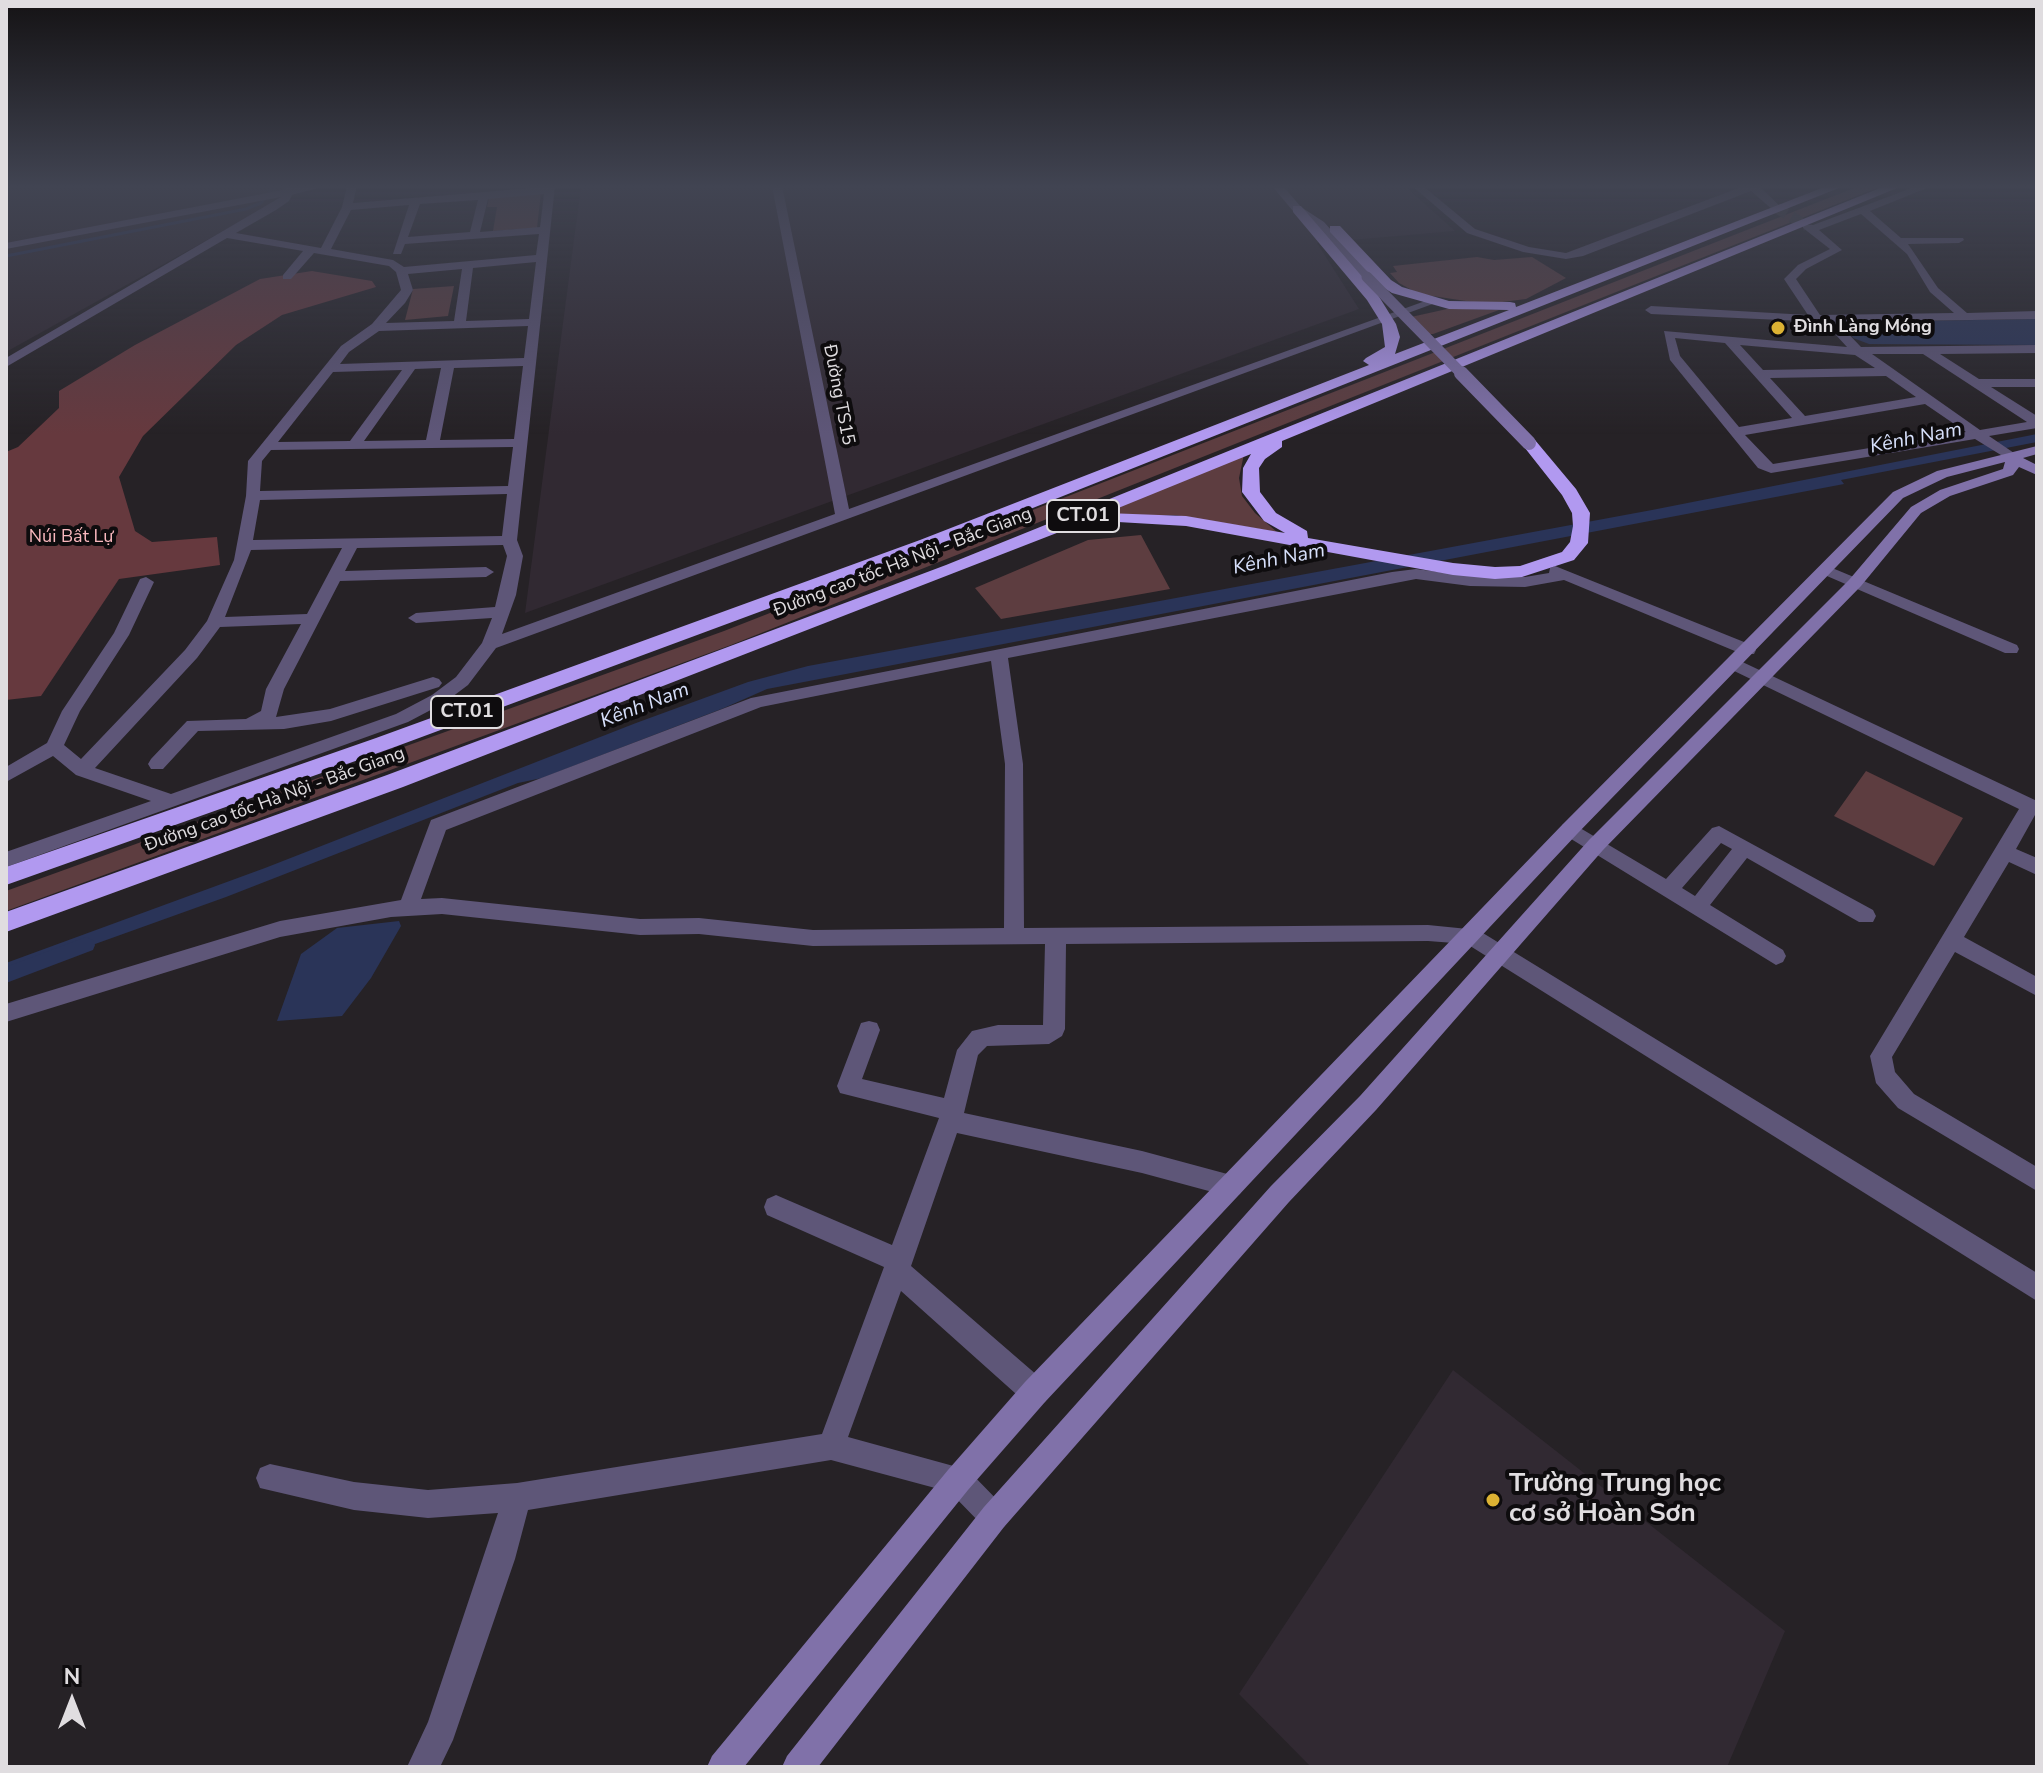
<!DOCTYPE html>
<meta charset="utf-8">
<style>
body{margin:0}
#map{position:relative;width:2043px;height:1773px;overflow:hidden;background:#262226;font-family:"Nunito Sans",sans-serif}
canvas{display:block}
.frame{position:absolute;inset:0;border:8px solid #e0dde0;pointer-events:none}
.north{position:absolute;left:32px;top:1661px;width:80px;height:80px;-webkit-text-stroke:6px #0e0c0e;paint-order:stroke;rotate:0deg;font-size:22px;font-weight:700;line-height:32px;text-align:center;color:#e0dde0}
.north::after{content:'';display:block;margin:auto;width:28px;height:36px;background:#e0dde0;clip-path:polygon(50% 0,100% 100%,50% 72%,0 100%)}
</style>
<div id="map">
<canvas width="2043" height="1773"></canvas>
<div class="frame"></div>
<div class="north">N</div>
</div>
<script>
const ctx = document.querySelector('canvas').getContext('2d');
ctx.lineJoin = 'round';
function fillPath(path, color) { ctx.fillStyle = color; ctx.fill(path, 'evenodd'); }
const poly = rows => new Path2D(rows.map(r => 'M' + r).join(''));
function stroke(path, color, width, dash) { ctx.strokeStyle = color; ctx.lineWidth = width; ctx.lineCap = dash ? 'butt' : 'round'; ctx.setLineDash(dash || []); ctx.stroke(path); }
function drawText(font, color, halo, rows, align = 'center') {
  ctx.font = font + ' "Nunito Sans",sans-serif'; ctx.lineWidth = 8; ctx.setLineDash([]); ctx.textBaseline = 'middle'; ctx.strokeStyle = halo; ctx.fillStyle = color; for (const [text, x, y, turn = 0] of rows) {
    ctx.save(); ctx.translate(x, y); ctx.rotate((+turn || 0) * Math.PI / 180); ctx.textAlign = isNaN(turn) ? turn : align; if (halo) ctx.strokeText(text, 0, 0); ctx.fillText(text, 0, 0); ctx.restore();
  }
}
fillPath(poly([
 [6,186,304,186,6,352],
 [581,186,1405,186,1455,231,1317,243,1359,309,525,613],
 [1453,1370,1785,1631,1727,1767,1311,1767,1239,1694]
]), '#312932');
fillPath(poly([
 [1859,186,1882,186,731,645,6,911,6,891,724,631],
 [541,193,537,228,493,231,497,207,487,207,489,197],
 [1477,257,1494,260,1532,257,1566,278,1526,299,1486,304,1419,294,1399,283,1390,273,1397,272,1393,266],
 [454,286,448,316,405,320,413,289],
 [1447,309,1465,309,1499,310,1433,334,1428,334,1411,317],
 [1244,454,1239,478,1242,496,1255,513,1277,532,1175,515,1095,515],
 [1141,535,1170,589,1001,619,975,588,1088,540],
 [1866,771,1963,818,1934,866,1834,816]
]), '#5d3d40');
fillPath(poly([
 [312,271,372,281,376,287,282,315,236,345,143,436,119,477,135,531,152,542,217,537,220,565,119,579,41,696,6,700,6,452,18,447,59,408,59,391,135,345,260,279]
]), '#66393e');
fillPath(poly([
 [2037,319,2037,345,1869,344,1853,338,1845,326,1856,322],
 [2037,434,2037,442,1841,480,1844,484,767,689,724,708,542,778,518,783,226,897,6,976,6,963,265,868,636,723,748,682,808,666,1652,510],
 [399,921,401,926,371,978,342,1016,277,1021,301,954,337,928]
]), '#2a3458');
stroke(poly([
 [6,256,246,209,261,203,274,186]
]), '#2a3458', 3);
fillPath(poly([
 [86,937,93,940,95,945,93,950,6,983,6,967,86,937]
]), '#2a3458');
stroke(poly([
 [1777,208,1807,226]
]), '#423e42', 11, [11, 6]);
fillPath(poly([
 [285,186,326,186,292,195,289,201,276,210,236,233,321,248,342,207,347,186,357,186,353,203,555,186,517,540,523,556,516,595,502,634,835,514,772,186,782,186,849,509,1428,300,1438,302,496,648,468,685,444,703,408,722,6,867,6,852,151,801,76,775,53,756,6,782,6,767,47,743,62,711,114,633,140,579,146,577,154,582,129,635,80,711,64,745,81,759,185,650,207,621,234,560,246,496,248,461,341,346,372,324,401,290,396,272,389,266,314,253,291,279,283,279,283,275,303,251,227,238,6,367,6,358,281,197,6,249,6,243,283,190,285,186],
 [544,194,540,227,480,232,488,199,544,194],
 [478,200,470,232,408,237,420,204,478,200],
 [409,205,393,254,401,254,405,244,539,234,536,255,404,267,393,260,331,249,351,210,409,205],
 [536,262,529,319,466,321,473,268,536,262],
 [462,269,454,321,386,323,405,303,413,290,408,274,462,269],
 [528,326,524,358,340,364,349,352,379,331,528,326],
 [523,366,514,439,440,440,454,368,523,366],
 [441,368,426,440,364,441,415,369,441,368],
 [402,370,350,441,278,442,333,372,402,370],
 [513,447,508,486,260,491,262,461,271,450,513,447],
 [507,494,502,536,253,540,260,500,507,494],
 [503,545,507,556,495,607,416,613,408,618,416,623,492,618,482,643,456,677,432,695,396,714,171,794,95,768,197,658,220,627,301,624,266,689,261,711,246,719,187,721,151,759,148,764,151,769,163,769,198,731,284,729,331,721,439,687,442,683,439,679,433,677,330,709,276,717,284,689,340,581,486,577,494,572,486,567,345,571,357,548,503,545],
 [342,548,307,614,225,617,251,550,342,548],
 [1412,186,1423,186,1475,229,1529,247,1566,253,1744,186,1759,186,1782,208,1773,210,1751,191,1583,256,1566,259,1523,252,1467,233,1412,186],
 [1917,186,1932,186,1870,211,1901,238,1963,238,1964,240,1959,243,1908,244,1938,288,1967,313,2037,311,2037,319,1837,322,1861,347,2037,345,2037,353,1940,354,1979,379,2037,379,2037,387,1991,387,2037,416,2037,428,1989,436,2014,453,2016,456,2009,460,1975,439,1771,473,1758,468,1670,360,1664,331,1847,347,1824,322,1651,314,1645,310,1651,306,1808,315,1784,279,1798,265,1830,249,1803,228,1803,224,1813,225,1917,186],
 [1861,214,1907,254,1930,292,1954,313,1820,315,1796,279,1806,269,1842,250,1819,230,1861,214],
 [1675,338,1725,343,1792,418,1739,427,1680,356,1675,338],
 [1740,345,1855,355,1875,368,1763,370,1740,345],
 [1872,354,1923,354,2027,422,1980,430,1872,354],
 [1886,376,1916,397,1805,416,1770,378,1886,376],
 [1925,404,1966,432,1773,464,1745,435,1925,404],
 [1825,565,2017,645,2019,649,2017,653,2005,653,1820,573,1817,570,1825,565],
 [1555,566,1754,646,1756,650,1754,654,1742,654,1564,580,1525,587,1470,586,1416,579,1008,658,1023,764,1024,928,1428,925,1478,930,2037,1273,2037,1301,1467,944,1428,941,1066,944,1065,1029,1062,1036,1049,1044,987,1046,978,1055,964,1113,1142,1151,1231,1175,1240,1178,1243,1186,1240,1194,1231,1197,1142,1173,957,1133,911,1266,1045,1382,1049,1392,1045,1402,1035,1406,1025,1402,901,1291,848,1437,968,1470,1004,1507,1008,1517,1004,1527,994,1531,984,1527,950,1492,831,1460,528,1510,515,1559,453,1740,440,1767,407,1767,428,1722,498,1513,428,1518,354,1510,260,1488,256,1478,260,1468,270,1464,354,1482,428,1490,517,1483,822,1434,884,1267,767,1215,764,1207,767,1199,776,1195,892,1245,939,1118,840,1093,837,1086,861,1023,869,1021,877,1023,880,1030,862,1079,944,1098,957,1050,972,1031,998,1025,1043,1025,1045,944,813,946,699,934,640,935,442,914,391,917,280,937,6,1022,6,1004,280,921,401,900,431,820,751,698,1392,572,1416,569,1470,576,1525,577,1549,573,1550,568,1555,566],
 [991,661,1005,764,1004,928,813,930,699,918,640,919,442,898,421,899,446,830,761,707,991,661],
 [1734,658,2037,801,2037,816,2035,815,2016,849,2037,858,2037,875,2009,862,1964,937,2037,977,2037,996,1955,952,1892,1057,1895,1072,1914,1094,2037,1167,2037,1191,1898,1108,1876,1083,1870,1056,2019,809,1728,668,1726,664,1728,660,1734,658],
 [1570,822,1666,879,1712,828,1719,826,1873,910,1876,916,1873,922,1859,922,1747,858,1710,905,1783,950,1786,956,1783,962,1776,965,1563,834,1560,829,1563,824,1570,822],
 [1721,843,1732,849,1695,896,1682,888,1721,843]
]), '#5e5678');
fillPath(poly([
 [1272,186,1283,186,1301,207,1324,222,1371,275,1371,279,1363,279,1316,226,1293,211,1272,186],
 [2037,446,2037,454,2023,458,2037,465,2037,475,2019,467,2013,475,1950,496,1921,513,1861,586,1603,850,1376,1110,1289,1202,1004,1527,818,1767,782,1767,787,1756,984,1507,1271,1186,1360,1096,1589,840,1849,580,1911,507,1940,490,2003,469,2005,462,1947,477,1903,498,1577,834,1045,1402,968,1490,744,1767,707,1767,712,1756,948,1470,1025,1382,1563,824,1893,492,1937,471,2037,446]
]), '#8071a9');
fillPath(poly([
 [1827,186,1844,186,932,548,392,748,6,885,6,867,376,738,920,540,1369,365,1363,361,1366,358,1385,347,1382,324,1367,300,1293,212,1293,206,1301,206,1378,295,1396,324,1400,337,1395,354,1509,310,1449,309,1392,293,1381,286,1330,232,1330,226,1340,226,1391,280,1402,287,1449,301,1510,302,1515,303,1516,307,1827,186],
 [1885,186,1902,186,1282,441,1282,447,1265,459,1259,468,1260,492,1276,513,1307,531,1308,538,1453,563,1495,567,1520,566,1562,552,1570,542,1573,526,1572,513,1562,495,1521,443,1529,438,1535,440,1576,489,1590,513,1588,543,1574,560,1522,577,1495,579,1453,575,1186,526,1118,522,1093,525,1085,522,403,787,6,932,6,912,387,775,946,565,1885,186],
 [1251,454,1243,468,1242,492,1264,521,1285,533,1186,516,1106,513,1251,454]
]), '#b199f0');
stroke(poly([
 [1367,277,1463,375]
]), '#8071a9', 11);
stroke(poly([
 [1461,373,1529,443]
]), '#8071a9', 14);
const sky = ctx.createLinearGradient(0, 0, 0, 434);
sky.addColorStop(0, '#151315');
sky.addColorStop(0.43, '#414452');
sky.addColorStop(1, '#41445200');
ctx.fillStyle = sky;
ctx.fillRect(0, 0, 2043, 434);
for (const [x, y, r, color] of [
 [1778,328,8,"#dcb233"],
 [1493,1500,8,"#dcb233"]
]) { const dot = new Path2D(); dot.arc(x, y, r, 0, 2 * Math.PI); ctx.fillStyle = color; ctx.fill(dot); stroke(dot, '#0e0c0e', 3); }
drawText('bold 18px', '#e0dde0', '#0e0c0e', [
 ["Đình Làng Móng",1794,328]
], 'left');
drawText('18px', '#e0dde0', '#0e0c0e', [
 ["Đường TS15",838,395,79],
 ["Đường cao tốc Hà Nội - Bắc Giang",903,563,-21],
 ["Đường cao tốc Hà Nội - Bắc Giang",275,800,-20]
]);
drawText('18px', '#f9b8be', '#0e0c0e', [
 ["Núi Bất Lự",71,538]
]);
drawText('italic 20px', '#d7e0fb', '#0e0c0e', [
 ["Kênh Nam",1916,439,-11],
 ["Kênh Nam",1279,560,-11],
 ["Kênh Nam",645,706,-21]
]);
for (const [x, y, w] of [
 [1083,516,72],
 [467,712,72]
]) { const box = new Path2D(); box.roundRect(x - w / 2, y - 16, w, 32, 6); ctx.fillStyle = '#0e0c0e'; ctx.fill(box); stroke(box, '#e0dde0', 2); }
drawText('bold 20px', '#e0dde0', null, [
 ["CT.01",1083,516],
 ["CT.01",467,712]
]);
drawText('bold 26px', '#e0dde0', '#0e0c0e', [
 ["Trường Trung học",1509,1485],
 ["cơ sở Hoàn Sơn",1509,1515]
], 'left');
</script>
